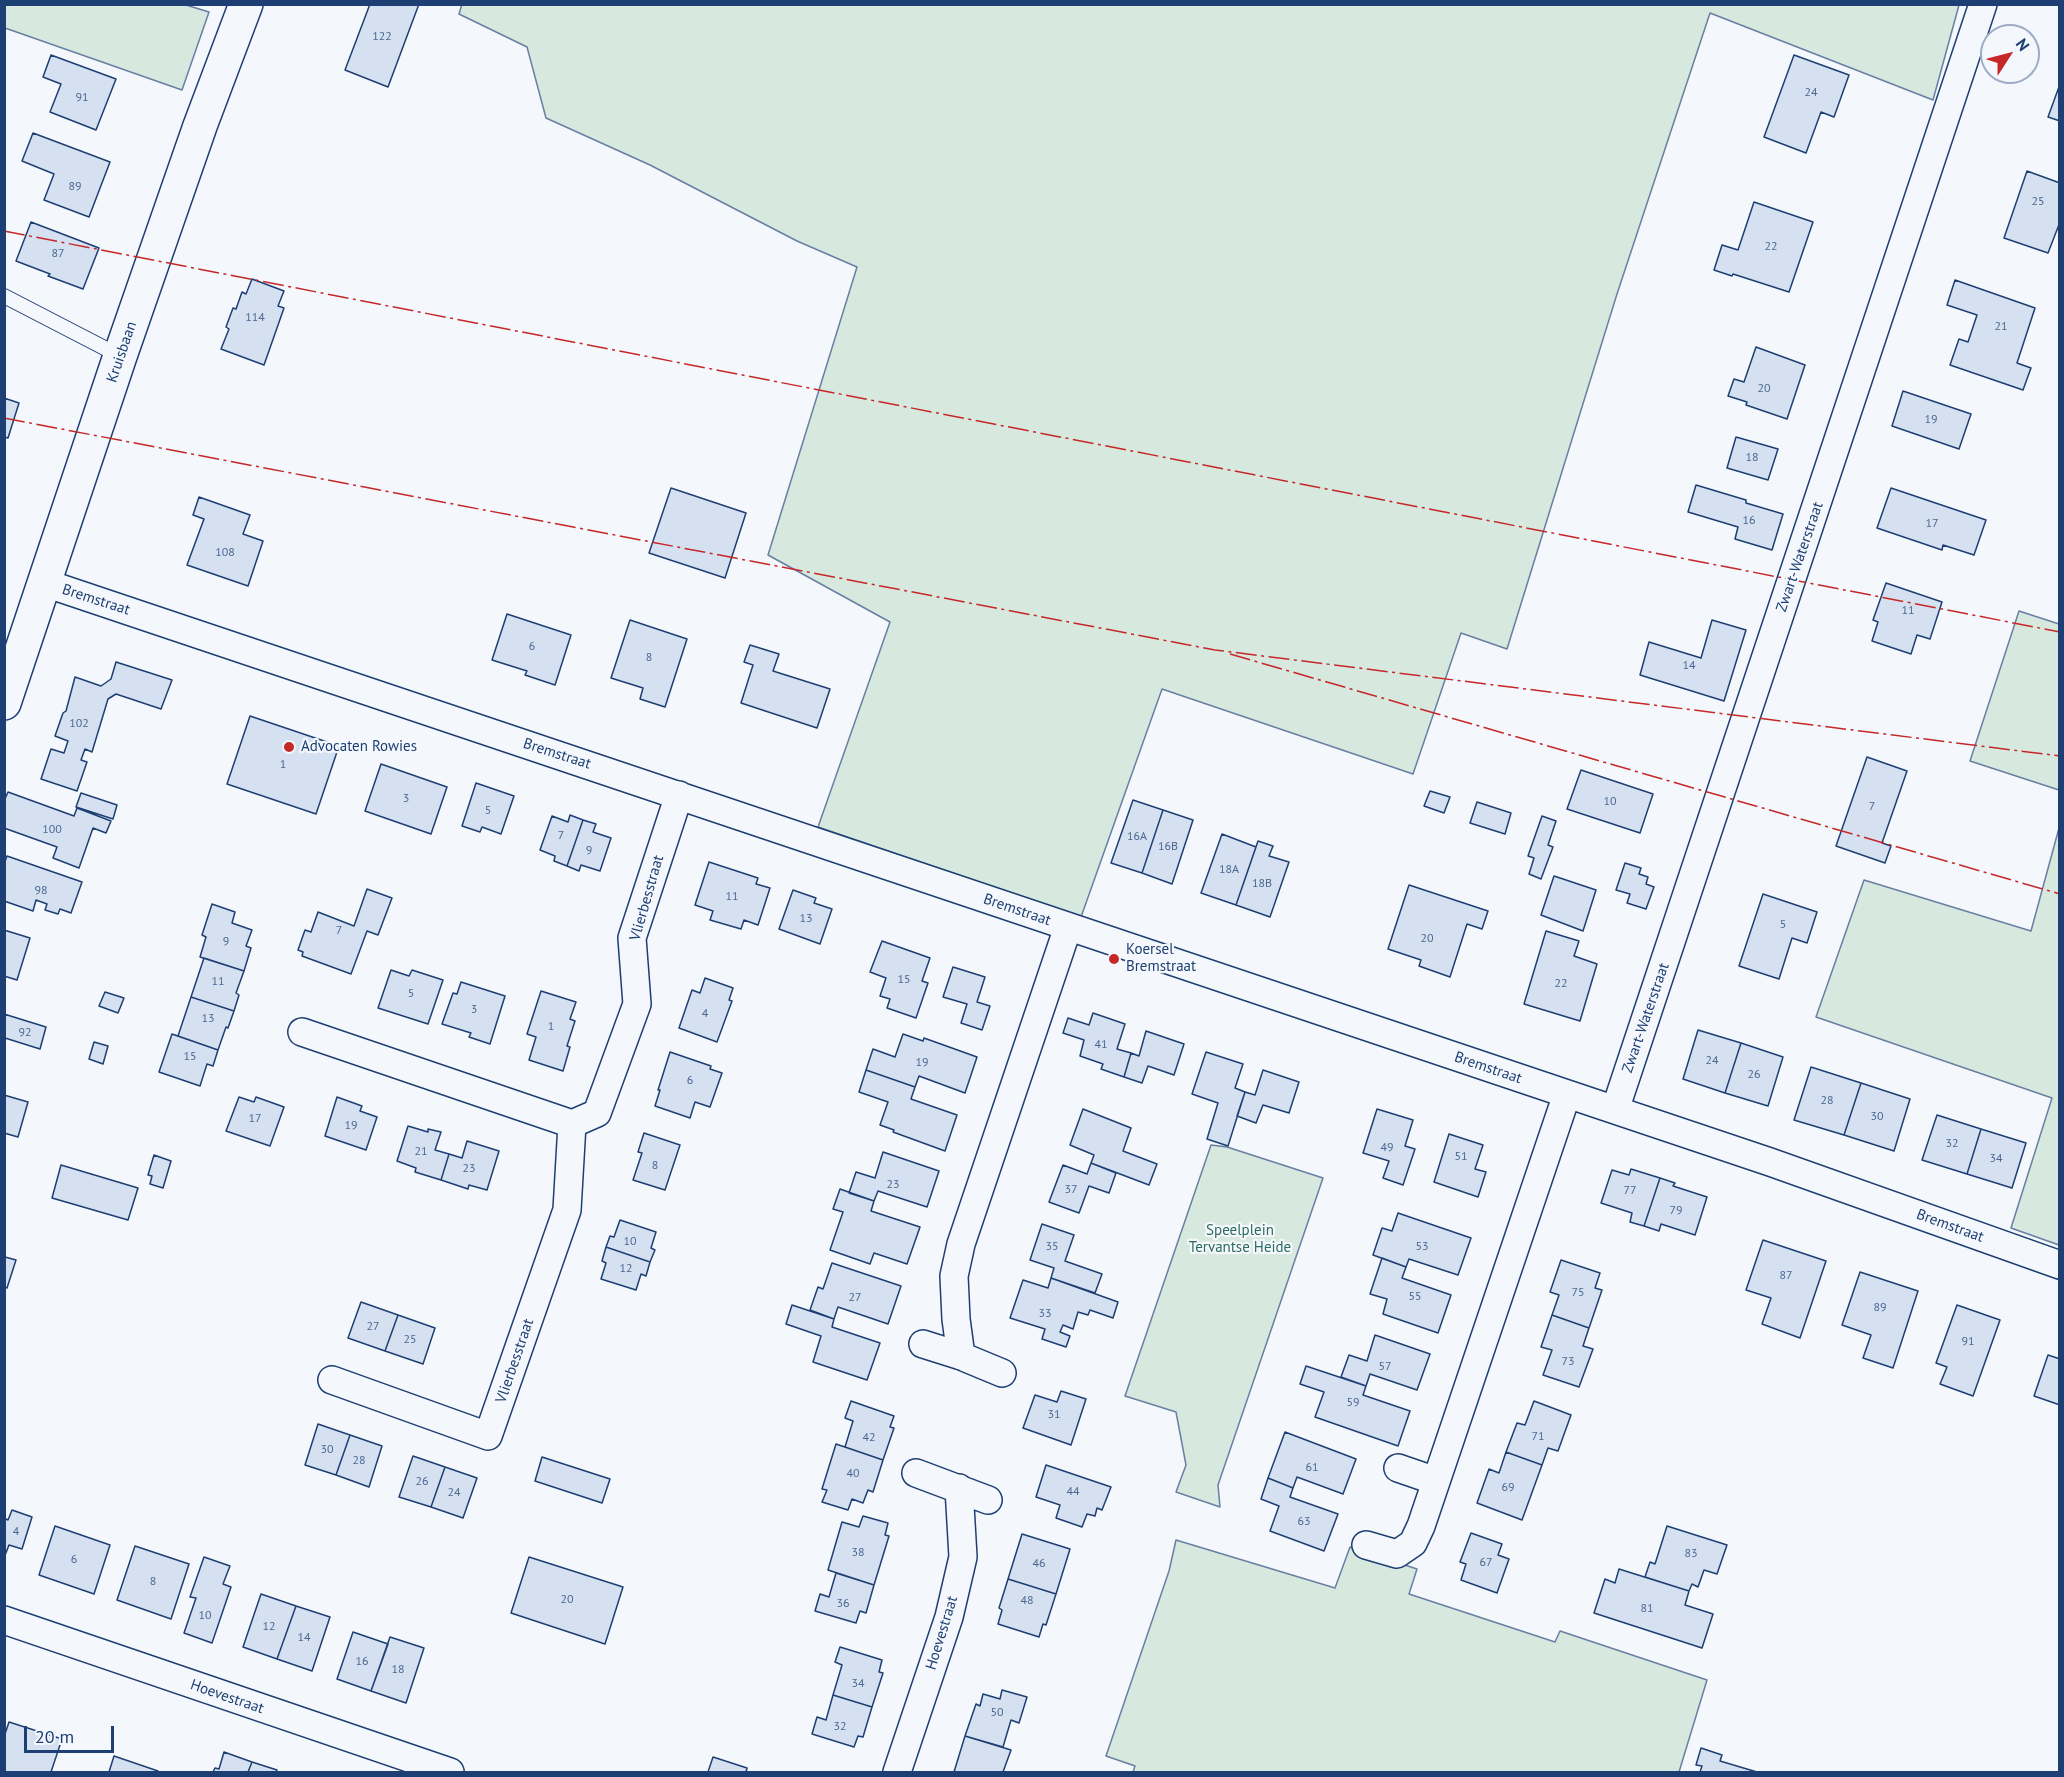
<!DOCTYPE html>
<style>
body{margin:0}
#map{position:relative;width:2064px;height:1777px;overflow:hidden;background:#f4f7fb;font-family:"PT Sans",sans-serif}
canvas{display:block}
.frame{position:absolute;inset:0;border:6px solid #1d3f73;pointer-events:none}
.north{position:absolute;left:1980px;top:24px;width:60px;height:60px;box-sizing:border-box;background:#f4f7fb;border:2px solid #9eadc5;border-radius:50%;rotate:54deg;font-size:16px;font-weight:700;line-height:24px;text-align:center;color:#1d3f73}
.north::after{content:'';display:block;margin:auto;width:21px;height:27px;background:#c62828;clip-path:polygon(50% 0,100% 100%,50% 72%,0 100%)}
.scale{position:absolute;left:24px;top:1726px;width:90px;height:27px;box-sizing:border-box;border:3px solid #1d3f73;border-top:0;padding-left:8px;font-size:18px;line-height:21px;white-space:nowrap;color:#1d3f73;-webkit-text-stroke:4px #f4f7fb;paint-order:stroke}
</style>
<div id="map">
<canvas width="2064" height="1777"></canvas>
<div class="frame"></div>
<div class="north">N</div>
<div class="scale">20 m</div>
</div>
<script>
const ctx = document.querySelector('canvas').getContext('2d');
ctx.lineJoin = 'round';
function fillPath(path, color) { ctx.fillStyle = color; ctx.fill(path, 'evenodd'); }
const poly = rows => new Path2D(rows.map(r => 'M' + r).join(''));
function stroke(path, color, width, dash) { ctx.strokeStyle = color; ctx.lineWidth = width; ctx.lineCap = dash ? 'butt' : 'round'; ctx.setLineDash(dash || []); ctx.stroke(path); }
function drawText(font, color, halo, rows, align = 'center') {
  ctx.font = font + ' "PT Sans",sans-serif'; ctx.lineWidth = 4.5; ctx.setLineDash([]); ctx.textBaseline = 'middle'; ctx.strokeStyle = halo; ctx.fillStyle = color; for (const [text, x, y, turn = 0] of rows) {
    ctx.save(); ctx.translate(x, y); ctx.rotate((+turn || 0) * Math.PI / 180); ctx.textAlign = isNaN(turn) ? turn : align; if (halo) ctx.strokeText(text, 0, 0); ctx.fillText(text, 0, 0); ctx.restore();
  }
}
const green = poly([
 [462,4,1959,5,1933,100,1710,13,1617,294,1507,649,1461,633,1413,774,1162,689,1081,917,818,827,890,622,768,555,857,267,797,241,650,165,546,118,527,47,459,14,462,4],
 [186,5,209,12,182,90,5,28,5,5,186,5],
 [2019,611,2059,624,2059,790,1970,761,2019,611],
 [2059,828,2059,1245,2011,1228,2052,1098,1816,1017,1864,880,2031,931,2059,828],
 [1211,1145,1227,1147,1323,1178,1218,1485,1220,1507,1176,1492,1186,1465,1176,1412,1125,1396,1211,1145],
 [1176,1540,1335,1588,1350,1547,1359,1550,1417,1569,1409,1594,1555,1642,1560,1631,1707,1680,1679,1772,1133,1772,1135,1766,1106,1756,1169,1571,1176,1540]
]);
fillPath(green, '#d7e8df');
stroke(green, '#687fa3', 1.5);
const building = poly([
 [370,4,419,4,388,87,345,70,370,4],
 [51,55,116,79,96,130,50,112,61,84,43,77,51,55],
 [1794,55,1849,75,1834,117,1821,112,1806,153,1764,137,1794,55],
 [2060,84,2060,121,2048,117,2060,84],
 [33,133,110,162,89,217,44,200,54,174,22,161,33,133],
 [2027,171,2060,183,2060,222,2048,253,2004,238,2027,171],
 [1754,202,1813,222,1789,292,1733,274,1732,276,1714,270,1722,245,1738,250,1754,202],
 [31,222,99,248,83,289,48,276,50,274,16,261,31,222],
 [252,279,284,291,278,306,284,308,264,365,221,349,229,329,226,327,233,308,236,309,242,292,246,294,252,279],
 [1955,280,2035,308,2017,363,2031,368,2023,390,1950,365,1959,339,1968,342,1977,315,1947,305,1955,280],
 [1756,347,1805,365,1787,419,1746,405,1747,402,1728,396,1734,379,1744,382,1756,347],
 [1903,391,1971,414,1959,449,1892,426,1903,391],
 [4,398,19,403,8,438,4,437,4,398],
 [1736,437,1778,449,1768,480,1727,468,1736,437],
 [1696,485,1746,500,1746,503,1783,514,1772,550,1735,539,1738,527,1688,512,1696,485],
 [671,488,746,513,725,578,649,553,671,488],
 [1891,488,1986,520,1974,555,1943,545,1942,550,1877,528,1891,488],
 [199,497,250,515,243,534,263,541,248,586,187,565,204,519,193,515,199,497],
 [1886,583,1942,602,1930,639,1917,635,1911,654,1872,641,1878,622,1873,620,1886,583],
 [507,614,571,635,555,685,525,675,527,671,492,660,507,614],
 [630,620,687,639,665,707,640,699,643,688,611,678,630,620],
 [1712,620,1746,630,1724,701,1640,675,1649,642,1701,658,1712,620],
 [750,645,779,654,773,671,830,689,817,728,741,703,753,665,744,662,750,645],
 [116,662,172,680,161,709,116,694,108,699,92,752,85,749,81,760,87,762,77,791,41,779,51,749,64,753,68,741,55,736,63,713,66,711,75,677,101,686,111,679,116,662],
 [250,716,339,746,316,814,227,784,250,716],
 [1867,757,1907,771,1882,843,1891,846,1885,863,1836,846,1867,757],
 [381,764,447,787,431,834,365,811,381,764],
 [1581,770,1653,794,1640,833,1567,809,1581,770],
 [476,783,514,796,501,834,482,827,480,832,462,826,476,783],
 [1430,791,1450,797,1444,813,1424,806,1430,791],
 [8,792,74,816,77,808,111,821,106,833,93,828,79,868,53,858,57,847,4,828,4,801,8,792],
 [81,793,117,805,113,819,76,807,81,793],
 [1133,800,1163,810,1142,873,1111,863,1133,800],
 [1477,802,1511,813,1505,834,1470,823,1477,802],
 [1163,810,1193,820,1172,884,1142,873,1163,810],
 [570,815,583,820,567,866,554,861,555,856,540,850,552,816,568,822,570,815],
 [1542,816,1556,821,1548,845,1553,847,1541,879,1529,874,1534,858,1528,856,1542,816],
 [583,820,596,824,593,832,611,838,600,871,581,865,579,871,567,866,583,820],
 [1222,834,1256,847,1236,905,1201,893,1222,834],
 [1258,841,1273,846,1269,856,1289,862,1270,917,1236,905,1258,841],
 [7,856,82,882,71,913,60,909,58,914,45,910,47,904,36,900,33,911,4,901,4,864,7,856],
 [709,862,758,878,756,884,770,888,758,925,744,920,741,929,710,920,713,911,695,905,709,862],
 [1625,863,1641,868,1639,874,1648,877,1646,884,1654,887,1646,909,1627,903,1630,894,1616,890,1625,863],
 [1554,876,1596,890,1583,931,1541,915,1554,876],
 [1409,885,1488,911,1482,929,1467,924,1450,977,1419,966,1421,960,1388,949,1409,885],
 [367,889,392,898,378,935,367,931,351,974,302,956,303,952,298,950,305,930,311,932,318,912,354,926,367,889],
 [793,890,816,898,814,903,832,909,820,944,779,929,793,890],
 [1763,894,1817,912,1807,943,1792,938,1779,979,1739,966,1763,894],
 [212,904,235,912,232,923,252,930,246,946,251,948,244,971,200,957,206,937,202,935,212,904],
 [4,930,30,938,17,980,4,976,4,930],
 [1546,931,1579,941,1574,956,1597,964,1580,1021,1524,1004,1546,931],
 [882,941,930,958,922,981,928,983,916,1018,887,1008,890,999,880,996,886,978,870,972,882,941],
 [204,958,244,971,236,993,239,995,234,1011,191,997,204,958],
 [953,967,985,977,977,1002,990,1006,982,1030,961,1023,967,1004,943,997,953,967],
 [391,970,409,976,412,970,443,980,428,1024,378,1008,391,970],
 [705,978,733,988,729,1000,732,1001,717,1042,679,1028,692,990,700,993,705,978],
 [461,982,505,996,490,1044,469,1037,471,1033,442,1024,453,993,457,994,461,982],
 [541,991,576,1002,570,1019,575,1021,567,1046,570,1047,563,1071,529,1060,536,1037,527,1034,541,991],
 [105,992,124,998,118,1013,99,1006,105,992],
 [191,997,234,1011,228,1028,226,1027,218,1050,178,1036,191,997],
 [1093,1013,1125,1024,1117,1049,1131,1053,1124,1077,1101,1069,1103,1064,1080,1056,1084,1040,1063,1033,1068,1018,1089,1025,1093,1013],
 [4,1014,46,1027,40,1049,5,1038,4,1040,4,1014],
 [1698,1030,1741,1043,1725,1093,1683,1079,1698,1030],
 [1146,1031,1184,1044,1174,1075,1148,1066,1142,1083,1124,1077,1131,1053,1139,1056,1146,1031],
 [172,1034,218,1050,213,1066,207,1064,200,1086,159,1072,172,1034],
 [903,1034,923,1041,924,1038,977,1057,965,1093,919,1076,915,1087,866,1070,873,1049,895,1057,903,1034],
 [94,1042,108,1046,103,1064,89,1059,94,1042],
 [1741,1043,1783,1057,1768,1106,1725,1093,1741,1043],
 [670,1052,711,1066,710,1069,722,1073,710,1107,695,1102,690,1118,655,1106,660,1090,658,1090,670,1052],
 [1206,1052,1243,1064,1235,1088,1245,1092,1228,1146,1207,1139,1218,1103,1192,1094,1206,1052],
 [1811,1067,1861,1083,1844,1135,1794,1120,1811,1067],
 [866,1070,915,1087,911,1099,957,1115,945,1151,893,1132,894,1130,880,1125,888,1102,859,1092,866,1070],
 [1263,1070,1299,1082,1289,1113,1263,1105,1256,1123,1237,1116,1245,1092,1255,1095,1263,1070],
 [1861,1083,1910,1099,1894,1151,1844,1135,1861,1083],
 [4,1095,28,1102,18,1137,4,1133,4,1095],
 [239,1097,254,1102,256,1097,284,1107,270,1146,226,1131,239,1097],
 [337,1097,362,1106,360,1111,377,1117,366,1150,325,1136,337,1097],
 [1083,1109,1131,1128,1123,1151,1157,1164,1149,1185,1091,1163,1094,1155,1070,1145,1083,1109],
 [1377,1109,1413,1120,1405,1146,1415,1149,1403,1185,1383,1178,1389,1161,1363,1153,1377,1109],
 [1937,1115,1981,1129,1967,1174,1922,1160,1937,1115],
 [408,1126,428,1132,428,1129,441,1132,435,1150,449,1154,441,1180,415,1172,416,1168,397,1161,408,1126],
 [1981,1129,2026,1143,2012,1188,1967,1174,1981,1129],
 [644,1133,680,1145,665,1190,633,1180,642,1153,638,1152,644,1133],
 [1449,1134,1483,1145,1475,1169,1486,1172,1478,1197,1434,1182,1449,1134],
 [467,1141,499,1151,487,1190,469,1185,468,1189,441,1180,449,1154,462,1158,467,1141],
 [883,1152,939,1171,927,1207,878,1191,874,1201,849,1193,856,1172,875,1178,883,1152],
 [154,1155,171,1161,163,1188,150,1184,152,1176,148,1175,154,1155],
 [1091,1163,1116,1173,1109,1193,1089,1186,1079,1213,1049,1202,1063,1165,1087,1174,1091,1163],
 [61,1165,138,1188,128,1220,52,1198,61,1165],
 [1631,1169,1660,1178,1644,1226,1630,1222,1632,1213,1601,1203,1612,1170,1629,1175,1631,1169],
 [1660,1178,1675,1183,1673,1186,1707,1197,1695,1235,1661,1224,1659,1231,1644,1226,1660,1178],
 [840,1189,874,1201,871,1211,920,1227,907,1264,874,1253,870,1264,830,1250,843,1212,833,1209,840,1189],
 [1398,1213,1471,1238,1458,1275,1409,1259,1406,1267,1373,1255,1382,1228,1392,1231,1398,1213],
 [620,1220,656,1232,651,1248,655,1250,650,1262,606,1247,610,1236,614,1237,620,1220],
 [1042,1224,1074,1235,1065,1261,1102,1274,1095,1293,1051,1278,1054,1268,1030,1260,1042,1224],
 [1763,1240,1826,1261,1800,1338,1762,1324,1771,1298,1746,1290,1763,1240],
 [606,1247,650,1262,646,1276,641,1274,636,1290,601,1279,606,1263,602,1261,606,1247],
 [5,1257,16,1260,7,1288,4,1287,5,1257],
 [1382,1258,1406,1267,1402,1278,1451,1295,1438,1333,1383,1314,1387,1299,1370,1294,1382,1258],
 [1561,1260,1600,1273,1595,1288,1602,1290,1589,1328,1552,1315,1559,1295,1550,1292,1561,1260],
 [832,1263,901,1286,888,1324,838,1307,834,1319,810,1310,818,1287,823,1289,832,1263],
 [1860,1272,1918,1291,1893,1368,1863,1358,1871,1335,1842,1325,1860,1272],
 [1051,1278,1118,1302,1113,1318,1090,1310,1088,1315,1078,1312,1073,1329,1063,1325,1060,1332,1070,1336,1066,1347,1042,1339,1045,1329,1010,1318,1023,1280,1048,1288,1051,1278],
 [361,1302,398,1315,385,1351,348,1338,361,1302],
 [792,1305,834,1319,832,1327,880,1343,867,1380,813,1362,821,1336,786,1324,792,1305],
 [1957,1305,2000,1320,1973,1396,1940,1384,1947,1367,1936,1363,1957,1305],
 [398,1315,435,1328,423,1364,385,1351,398,1315],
 [1552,1315,1589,1328,1583,1346,1593,1349,1579,1387,1543,1375,1552,1350,1541,1347,1552,1315],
 [1375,1335,1430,1354,1417,1390,1370,1374,1366,1386,1341,1377,1349,1355,1367,1361,1375,1335],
 [2048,1355,2060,1359,2060,1405,2034,1396,2048,1355],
 [1306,1366,1366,1386,1363,1395,1410,1411,1398,1446,1315,1417,1324,1392,1300,1384,1306,1366],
 [1061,1391,1086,1399,1071,1445,1023,1428,1035,1395,1057,1402,1061,1391],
 [851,1401,894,1416,890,1427,894,1428,883,1460,845,1447,853,1421,845,1418,851,1401],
 [1534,1401,1571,1415,1558,1451,1548,1448,1542,1465,1506,1452,1517,1423,1525,1425,1534,1401],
 [318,1424,350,1435,336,1475,305,1465,318,1424],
 [1285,1432,1356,1459,1343,1494,1297,1477,1293,1488,1268,1478,1285,1432],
 [350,1435,382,1446,369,1487,336,1475,350,1435],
 [836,1444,883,1460,873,1492,868,1490,863,1503,852,1499,848,1510,822,1502,827,1490,822,1489,836,1444],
 [1506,1452,1542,1465,1522,1520,1477,1503,1489,1469,1499,1473,1506,1452],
 [413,1456,445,1467,431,1507,399,1497,413,1456],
 [542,1457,610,1479,602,1503,535,1481,542,1457],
 [1046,1465,1111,1487,1102,1510,1097,1508,1095,1516,1087,1514,1082,1527,1056,1518,1060,1505,1036,1497,1046,1465],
 [445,1467,477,1478,463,1518,431,1507,445,1467],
 [1268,1478,1293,1488,1290,1497,1338,1514,1324,1551,1270,1531,1279,1506,1261,1499,1268,1478],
 [12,1510,32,1517,22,1549,9,1545,4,1558,4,1518,8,1520,12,1510],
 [863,1516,888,1523,885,1535,889,1536,874,1585,828,1570,842,1522,859,1527,863,1516],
 [55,1526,110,1545,94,1594,39,1575,55,1526],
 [1667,1526,1727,1545,1717,1574,1704,1570,1698,1587,1692,1584,1689,1591,1645,1577,1650,1562,1655,1564,1667,1526],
 [1471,1533,1502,1544,1498,1555,1509,1559,1497,1593,1461,1580,1466,1564,1460,1562,1471,1533],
 [1022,1534,1070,1549,1056,1594,1008,1579,1022,1534],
 [135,1546,189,1564,171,1619,117,1600,135,1546],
 [204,1557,230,1566,223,1584,231,1587,212,1643,184,1633,196,1598,190,1597,204,1557],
 [529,1557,623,1587,605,1644,511,1613,529,1557],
 [1619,1569,1689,1591,1685,1605,1713,1614,1702,1648,1594,1613,1605,1579,1615,1583,1619,1569],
 [836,1573,874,1585,866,1613,860,1611,856,1623,815,1611,820,1594,829,1597,836,1573],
 [1008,1579,1056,1594,1046,1625,1043,1624,1039,1637,998,1624,1002,1610,999,1608,1008,1579],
 [261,1594,296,1606,277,1659,243,1647,261,1594],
 [296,1606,330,1617,312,1671,277,1659,296,1606],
 [353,1632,388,1644,371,1691,337,1679,353,1632],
 [390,1637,424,1648,406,1703,371,1691,390,1637],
 [840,1647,882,1660,879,1672,883,1673,872,1707,833,1695,842,1665,835,1662,840,1647],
 [1002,1690,1027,1697,1019,1723,1011,1720,1003,1747,965,1736,976,1704,980,1706,983,1694,1000,1699,1002,1690],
 [833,1695,872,1707,863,1737,858,1736,854,1747,812,1734,817,1717,826,1720,833,1695],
 [9,1722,62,1739,51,1772,4,1772,4,1737,9,1722],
 [965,1736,1011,1750,1003,1772,954,1772,965,1736],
 [1701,1748,1722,1755,1720,1761,1757,1772,1700,1772,1702,1766,1696,1765,1701,1748],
 [224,1752,252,1762,248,1772,213,1772,215,1768,219,1769,224,1752],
 [114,1756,158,1771,157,1772,109,1772,114,1756],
 [713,1757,747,1768,746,1772,708,1772,713,1757],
 [252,1762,277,1770,276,1772,248,1772,252,1762]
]);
fillPath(building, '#d5e0f0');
stroke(building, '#1d3f73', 1.5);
const service = poly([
 [4,296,120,356]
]);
const minor = poly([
 [45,583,1770,1162,2060,1265],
 [302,1032,572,1124],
 [1615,1110,1983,4],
 [923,1344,961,1356,1002,1373],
 [961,1356,956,1319,954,1276,961,1244,1068,927],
 [332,1380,488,1436,567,1210,572,1124,597,1113,637,1004,632,938,679,795],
 [1398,1468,1436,1481],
 [916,1473,988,1500],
 [1366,1545,1397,1554,1413,1543,1421,1526,1567,1094],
 [4,1620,450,1772],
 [897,1772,949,1617,963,1557,959,1488]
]);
const tertiary = poly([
 [4,703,120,356,200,126,246,4]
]);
stroke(service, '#1d3f73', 16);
stroke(minor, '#1d3f73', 30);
stroke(tertiary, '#1d3f73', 36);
stroke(service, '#f4f7fb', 14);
stroke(minor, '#f4f7fb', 27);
stroke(tertiary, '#f4f7fb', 33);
stroke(poly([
 [4,231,2060,632],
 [4,418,1215,650,2060,756],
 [1230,654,2060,894]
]), '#c62828', 1.5, [21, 4.5, 3, 4.5]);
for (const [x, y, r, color] of [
 [289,747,6,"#c62828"],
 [1114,959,6,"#c62828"]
]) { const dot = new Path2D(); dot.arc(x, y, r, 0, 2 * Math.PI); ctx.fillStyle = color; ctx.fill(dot); stroke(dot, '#f4f7fb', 2); }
drawText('12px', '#4b6792', null, [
 ["122",382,37],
 ["24",1811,93],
 ["91",82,98],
 ["89",75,187],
 ["25",2038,202],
 ["22",1771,247],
 ["87",58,254],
 ["114",255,318],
 ["21",2001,327],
 ["20",1764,389],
 ["19",1931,420],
 ["18",1752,458],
 ["16",1749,521],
 ["17",1932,524],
 ["108",225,553],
 ["11",1908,611],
 ["6",532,647],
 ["8",649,658],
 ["14",1689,666],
 ["102",79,724],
 ["1",283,765],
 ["3",406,799],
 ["10",1610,802],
 ["7",1872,807],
 ["5",488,811],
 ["100",52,830],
 ["7",561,836],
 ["16A",1137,837],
 ["16B",1168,847],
 ["9",589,851],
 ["18A",1229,870],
 ["18B",1262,884],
 ["98",41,891],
 ["11",732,897],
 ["13",806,919],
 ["5",1783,925],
 ["7",339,931],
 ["20",1427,939],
 ["9",226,942],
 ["15",904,980],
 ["11",218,982],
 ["22",1561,984],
 ["5",411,994],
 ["3",474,1010],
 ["4",705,1014],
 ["13",208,1019],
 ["1",551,1027],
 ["92",25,1033],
 ["41",1101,1045],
 ["15",190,1057],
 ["24",1712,1061],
 ["19",922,1063],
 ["26",1754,1075],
 ["6",690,1081],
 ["28",1827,1101],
 ["30",1877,1117],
 ["17",255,1119],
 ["19",351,1126],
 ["32",1952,1144],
 ["49",1387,1148],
 ["21",421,1152],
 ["51",1461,1157],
 ["34",1996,1159],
 ["8",655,1166],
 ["23",469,1169],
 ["23",893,1185],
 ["37",1071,1190],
 ["77",1630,1191],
 ["79",1676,1211],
 ["10",630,1242],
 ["35",1052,1247],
 ["53",1422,1247],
 ["12",626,1269],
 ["87",1786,1276],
 ["75",1578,1293],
 ["55",1415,1297],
 ["27",855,1298],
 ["89",1880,1308],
 ["33",1045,1314],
 ["27",373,1327],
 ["25",410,1340],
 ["91",1968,1342],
 ["73",1568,1362],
 ["57",1385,1367],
 ["59",1353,1403],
 ["31",1054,1415],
 ["71",1538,1437],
 ["42",869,1438],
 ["30",327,1450],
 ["28",359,1461],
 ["61",1312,1468],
 ["40",853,1474],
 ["26",422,1482],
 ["69",1508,1488],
 ["44",1073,1492],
 ["24",454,1493],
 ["63",1304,1522],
 ["4",16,1532],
 ["38",858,1553],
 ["83",1691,1554],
 ["6",74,1560],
 ["67",1486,1563],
 ["46",1039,1564],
 ["8",153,1582],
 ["20",567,1600],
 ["48",1027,1601],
 ["36",843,1604],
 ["81",1647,1609],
 ["10",205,1616],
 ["12",269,1627],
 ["14",304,1638],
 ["16",362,1662],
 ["18",398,1670],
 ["34",858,1684],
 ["50",997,1713],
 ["32",840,1727]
]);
drawText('15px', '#1d3f73', '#f4f7fb', [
 ["Kruisbaan",122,352,-71],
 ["Zwart-Waterstraat",1800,557,-71],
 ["Bremstraat",96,600,18],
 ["Bremstraat",557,754,18],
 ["Vlierbesstraat",647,898,-74],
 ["Bremstraat",1017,910,19],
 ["Zwart-Waterstraat",1646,1018,-71],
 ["Bremstraat",1488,1068,19],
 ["Bremstraat",1950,1226,20],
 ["Vlierbesstraat",515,1361,-71],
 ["Hoevestraat",942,1633,-73],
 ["Hoevestraat",227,1697,19]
]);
drawText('15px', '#1d3f73', '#f4f7fb', [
 ["Advocaten Rowies",301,747],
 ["Koersel",1126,950],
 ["Bremstraat",1126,967]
], 'left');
drawText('15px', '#2c6c60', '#f4f7fb', [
 ["Speelplein",1240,1231],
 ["Tervantse Heide",1240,1248]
]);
</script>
